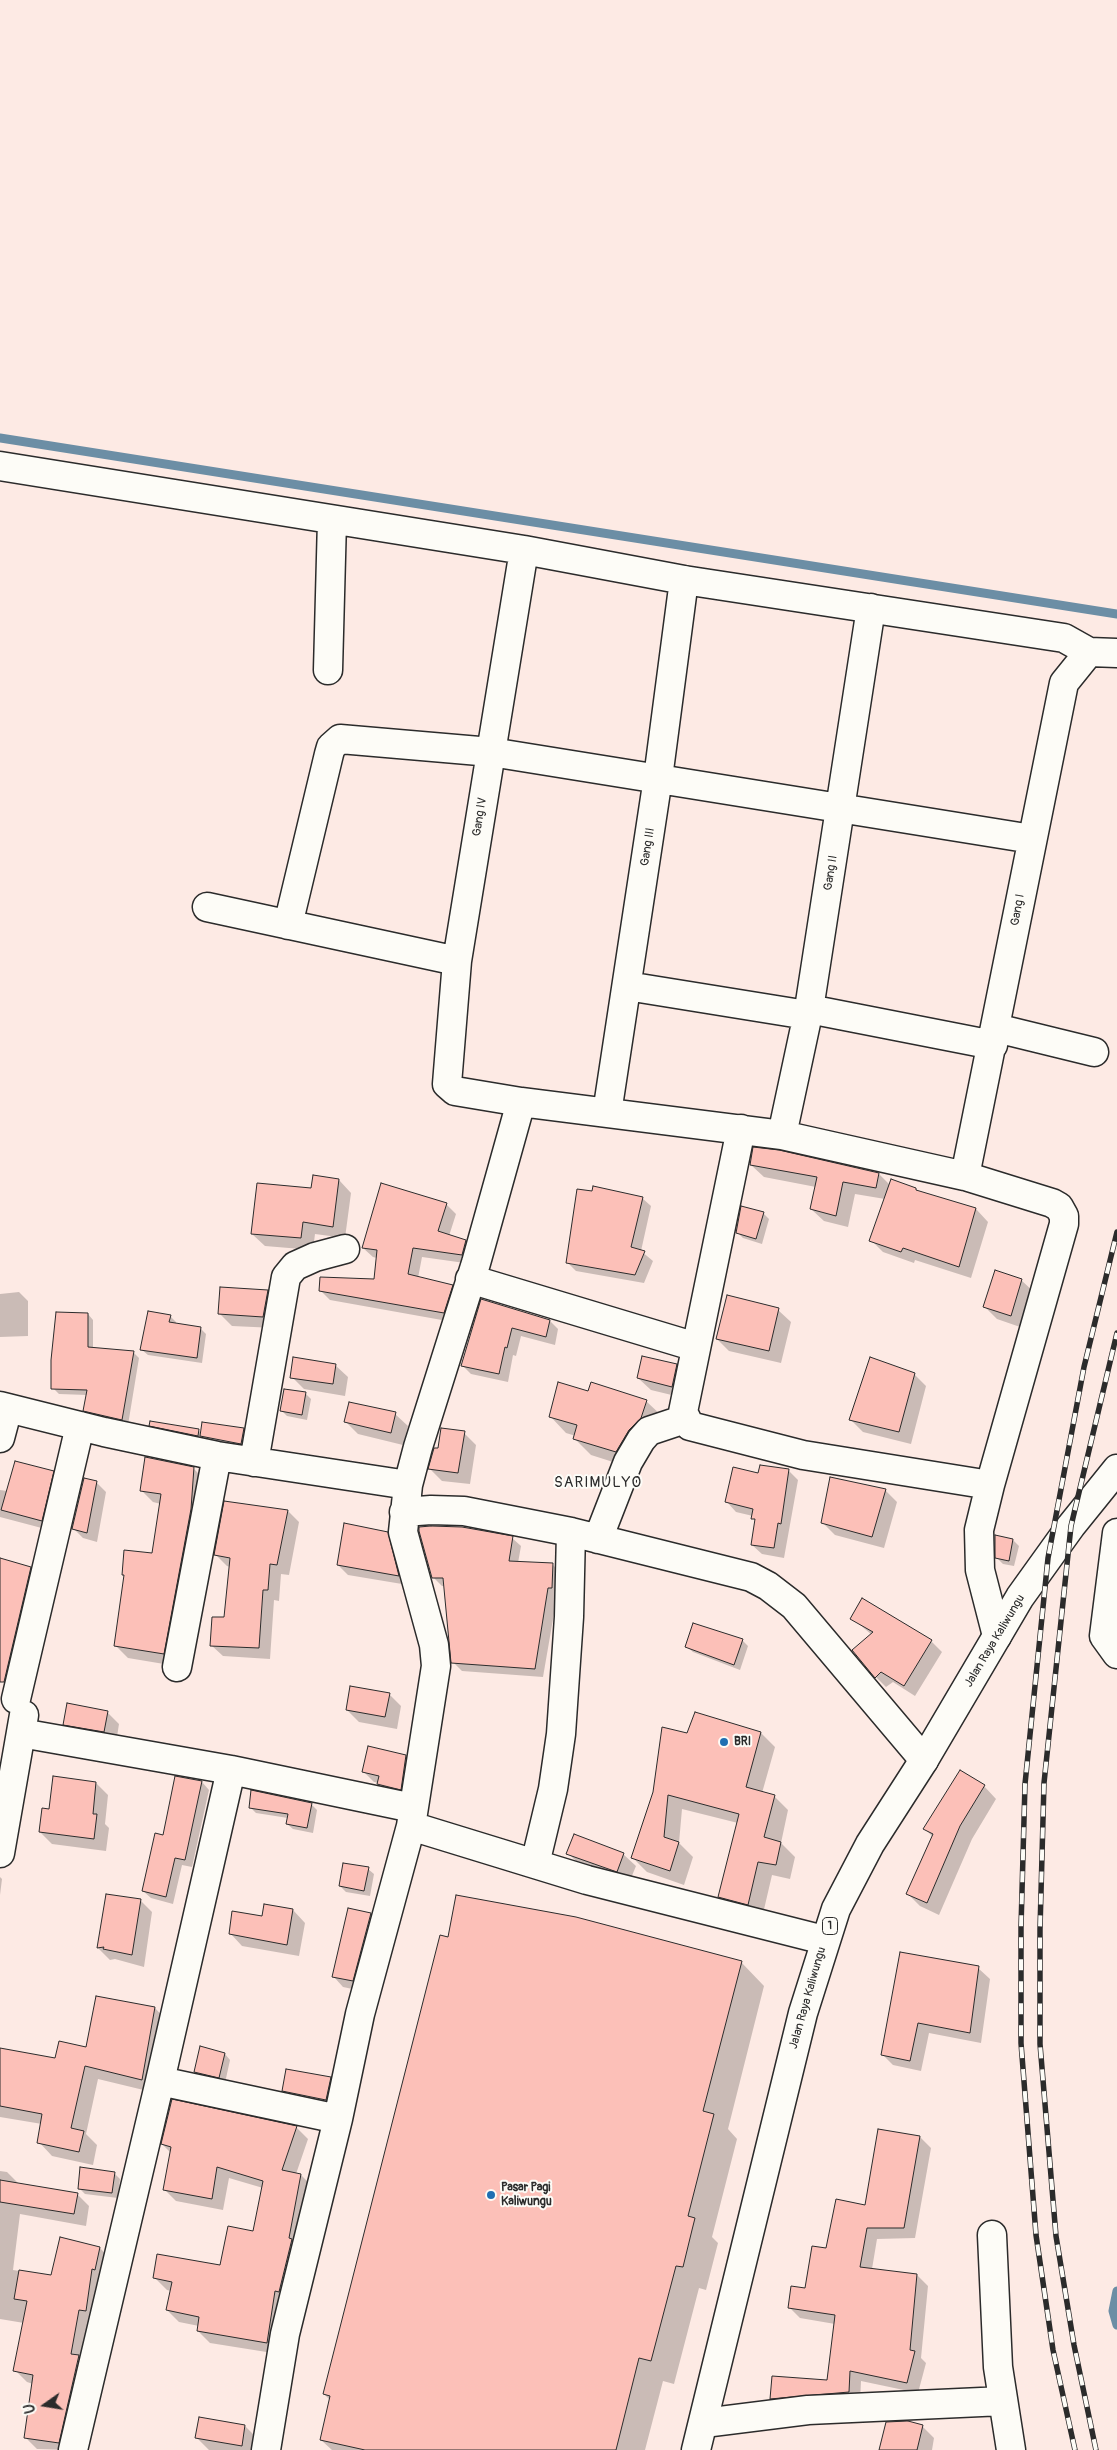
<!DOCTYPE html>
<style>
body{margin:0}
#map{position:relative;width:1117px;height:2450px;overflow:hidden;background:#fdeae4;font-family:Pangolin,sans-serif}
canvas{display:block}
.north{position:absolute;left:20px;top:2380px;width:50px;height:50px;-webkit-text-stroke:4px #fdfcf7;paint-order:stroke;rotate:257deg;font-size:14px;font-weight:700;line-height:20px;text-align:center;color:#2b2b2b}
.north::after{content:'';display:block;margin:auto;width:18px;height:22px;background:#2b2b2b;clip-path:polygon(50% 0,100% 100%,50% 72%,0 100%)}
</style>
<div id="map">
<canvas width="1117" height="2450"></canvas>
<div class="north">U</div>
</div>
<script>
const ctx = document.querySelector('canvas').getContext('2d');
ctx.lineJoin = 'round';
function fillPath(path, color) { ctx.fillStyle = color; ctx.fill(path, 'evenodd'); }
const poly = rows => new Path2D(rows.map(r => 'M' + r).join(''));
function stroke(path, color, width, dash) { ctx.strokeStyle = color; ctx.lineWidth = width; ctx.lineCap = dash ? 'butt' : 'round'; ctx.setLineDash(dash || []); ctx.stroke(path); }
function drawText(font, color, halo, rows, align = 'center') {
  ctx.font = font + ' Pangolin,sans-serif'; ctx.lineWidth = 4; ctx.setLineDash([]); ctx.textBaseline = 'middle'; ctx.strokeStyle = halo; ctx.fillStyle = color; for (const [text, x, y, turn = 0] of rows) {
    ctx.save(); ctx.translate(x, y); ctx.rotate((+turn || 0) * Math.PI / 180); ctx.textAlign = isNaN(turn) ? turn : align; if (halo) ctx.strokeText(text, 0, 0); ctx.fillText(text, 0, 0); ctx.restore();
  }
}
fillPath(poly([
 [751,1165,879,1174,890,1185,916,1189,919,1192,976,1209,988,1222,971,1278,915,1260,914,1263,883,1252,871,1240,885,1199,855,1194,848,1227,824,1221,811,1209,816,1187,764,1177],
 [339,1180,351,1193,345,1238,315,1234,313,1250,265,1246,252,1234,313,1190],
 [642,1198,651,1206,641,1251,653,1261,644,1283,576,1271,567,1262],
 [446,1204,456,1214,449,1236,465,1241,475,1251,472,1264,422,1257,418,1278,452,1286,462,1295,453,1322,330,1300,320,1290,375,1280,377,1258,373,1257,363,1248],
 [763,1213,769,1219,762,1244,743,1238,737,1232],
 [1021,1280,1034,1292,1023,1328,997,1319,985,1307],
 [267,1291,280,1303,275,1328,232,1326,219,1313],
 [19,1292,28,1301,28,1336,0,1337,0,1294],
 [482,1300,550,1321,558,1329,555,1345,521,1336,516,1356,513,1355,508,1382,471,1374,462,1365],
 [778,1310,791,1322,781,1363,729,1351,717,1339],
 [88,1314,93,1320,93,1349,133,1352,139,1358,128,1425,91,1416,85,1410,87,1395,59,1394,53,1388],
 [170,1316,176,1322,176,1324,200,1328,206,1334,202,1363,148,1355,142,1350],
 [335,1365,348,1377,345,1396,304,1389,292,1377],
 [676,1365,689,1378,684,1398,651,1390,638,1378],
 [914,1374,926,1386,911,1444,863,1432,850,1419],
 [305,1393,311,1399,307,1420,287,1416,282,1411],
 [589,1393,646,1401,663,1417,632,1468,591,1455,575,1439,576,1436,566,1433,550,1416],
 [395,1414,408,1426,403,1445,358,1434,346,1422],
 [151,1425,198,1430,202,1434,243,1429,256,1442,253,1455,214,1448,204,1438,203,1441,157,1431],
 [464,1433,476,1445,470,1484,442,1481,430,1469,439,1450],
 [193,1468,206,1481,176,1666,128,1658,115,1645,125,1577,123,1575,153,1554,161,1504,153,1502,141,1490],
 [788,1470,798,1480,784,1558,762,1554,752,1545,756,1522,753,1516,736,1512,727,1502,759,1475],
 [53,1472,64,1483,53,1531,0,1517,0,1490,7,1491],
 [96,1482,106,1492,97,1542,83,1538,73,1528],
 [885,1490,897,1502,884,1548,835,1535,822,1522],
 [288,1511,299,1522,289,1575,281,1574,279,1601,274,1600,270,1659,223,1656,211,1645,225,1619,230,1567,227,1566,216,1555],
 [387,1533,397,1544,408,1585,348,1575,338,1565],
 [996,1536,1013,1540,1019,1546,1014,1566,1003,1564,997,1558],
 [512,1538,521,1546,518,1563,552,1564,561,1573,543,1677,462,1671,453,1662,445,1586,442,1586,433,1577],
 [0,1560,30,1568,41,1579,17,1680,0,1675],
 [852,1618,931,1641,942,1652,915,1696,893,1682,886,1687,876,1677,872,1635],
 [742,1640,748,1646,740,1670,693,1652,687,1647],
 [389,1694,401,1706,397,1729,359,1722,347,1710],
 [107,1712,119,1724,116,1743,77,1736,64,1724],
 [761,1733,775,1747,762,1793,774,1796,788,1810,781,1843,795,1857,790,1879,772,1875,762,1918,734,1911,720,1897,738,1823,682,1809,679,1843,693,1857,684,1885,647,1872,633,1858,688,1735],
 [406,1756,415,1766,410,1799,388,1794,379,1783,374,1782,364,1772],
 [202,1782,209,1790,192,1867,182,1865,173,1904,151,1898,143,1891,164,1836],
 [96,1783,108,1795,105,1824,109,1828,106,1851,52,1844,40,1832,50,1810],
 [984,1786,996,1799,972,1839,939,1915,920,1906,908,1894,933,1837,925,1829],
 [311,1804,317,1810,313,1833,293,1829,287,1824,288,1818,256,1813,250,1807],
 [568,1853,623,1854,636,1866,629,1883,580,1865],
 [368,1869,374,1874,370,1896,346,1892,340,1886],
 [0,1877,2,1879,0,1895],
 [107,1895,140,1900,152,1912,144,1967,115,1959,110,1960,98,1948],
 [265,1906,293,1910,305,1923,299,1956,242,1946,230,1933,263,1918],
 [371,1914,380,1924,362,1991,343,1987,334,1977],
 [741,1962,764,1986,728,2129,737,2139,712,2237,718,2243,706,2290,699,2288,674,2384,663,2381,645,2450,332,2450,321,2440,330,2400,324,2394],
 [978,1968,990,1979,981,2043,929,2033,921,2071,893,2065,882,2054],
 [155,2008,168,2022,156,2093,98,2079,86,2134,97,2145,93,2165,52,2156,39,2142,42,2124,0,2117,0,2049,56,2059,87,2049],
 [225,2054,230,2060,225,2083,201,2078,195,2072],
 [330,2078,342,2091,338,2112,296,2103,283,2091],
 [296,2127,308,2139,296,2174,301,2175,313,2187,279,2354,210,2343,198,2331,199,2326,179,2322,167,2310,171,2291,167,2290,155,2278,221,2266,254,2232,263,2188,229,2178,223,2210,176,2201,164,2189,171,2153,162,2144],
 [920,2137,931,2148,915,2238,877,2239,872,2269,917,2275,928,2286,921,2358,926,2363,918,2393,861,2381,860,2403,783,2409,772,2398,828,2381,835,2324,800,2318,789,2307,806,2290],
 [0,2171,7,2172,19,2184,77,2194,89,2206,86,2226,20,2214,13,2270,52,2276,100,2248,111,2260,71,2450,37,2449,25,2437,33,2384,27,2382,15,2370,24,2323,0,2319],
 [114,2173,120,2179,118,2198,85,2194,79,2188],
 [245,2426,257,2438,255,2450,209,2450,197,2438],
 [922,2426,934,2438,932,2450,880,2450]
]), '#0003');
stroke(poly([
 [0,438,1117,614],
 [1117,2291,1113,2311,1117,2325]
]), '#6c8ea5', 9);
const building = poly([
 [753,1147,779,1150,879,1173,876,1188,843,1182,836,1216,810,1209,817,1177,750,1165,753,1147],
 [313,1175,339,1179,333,1227,303,1222,301,1238,251,1234,257,1183,311,1188,313,1175],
 [891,1179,916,1188,916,1190,976,1208,959,1267,903,1248,901,1252,869,1241,891,1179],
 [381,1183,447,1203,438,1231,466,1240,462,1255,413,1248,408,1274,453,1285,444,1313,319,1291,320,1277,374,1279,377,1250,362,1248,381,1183],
 [593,1186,643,1197,631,1247,645,1251,635,1275,566,1263,577,1189,592,1191,593,1186],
 [741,1206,764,1212,756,1239,736,1233,741,1206],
 [995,1270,1022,1279,1011,1316,983,1307,995,1270],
 [220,1287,268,1290,263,1317,218,1314,220,1287],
 [727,1295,779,1308,769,1351,716,1339,727,1295],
 [481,1299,550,1320,546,1337,512,1328,507,1348,505,1347,499,1374,461,1366,481,1299],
 [148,1311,171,1315,169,1322,201,1327,197,1358,140,1350,148,1311],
 [56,1312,88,1313,88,1347,134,1351,122,1420,83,1411,87,1390,51,1389,51,1360,56,1312],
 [642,1356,677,1364,672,1387,637,1378,642,1356],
 [293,1357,336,1364,333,1384,290,1378,293,1357],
 [870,1357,915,1373,899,1432,849,1420,870,1357],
 [558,1382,588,1391,591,1382,647,1400,641,1418,629,1430,616,1452,573,1439,577,1425,549,1417,558,1382],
 [284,1389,306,1392,302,1415,280,1411,284,1389],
 [349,1402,396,1412,391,1433,344,1422,349,1402],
 [150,1421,199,1429,198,1436,149,1426,150,1421],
 [202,1422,244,1428,241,1444,200,1436,202,1422],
 [441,1428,465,1431,458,1473,428,1469,434,1448,438,1448,441,1428],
 [145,1457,194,1467,191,1509,164,1654,114,1646,124,1575,122,1575,124,1550,152,1553,161,1494,140,1491,145,1457],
 [15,1461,54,1471,42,1521,1,1510,15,1461],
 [760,1465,789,1469,781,1524,778,1523,774,1548,751,1545,755,1519,751,1519,753,1509,725,1502,733,1467,758,1473,760,1465],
 [830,1477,886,1489,872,1537,821,1523,830,1477],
 [84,1478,97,1481,87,1533,72,1529,84,1478],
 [224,1501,288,1510,277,1565,270,1564,268,1590,263,1590,259,1648,210,1646,212,1617,224,1617,230,1558,214,1555,224,1501],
 [344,1523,388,1532,399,1576,337,1565,344,1523],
 [431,1526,462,1527,513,1536,509,1561,553,1563,552,1588,548,1588,535,1669,451,1663,443,1578,432,1578,419,1531,419,1527,431,1526],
 [995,1535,1013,1539,1009,1561,995,1558,995,1535],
 [0,1558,31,1567,4,1682,0,1682,0,1558],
 [862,1598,932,1640,904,1686,881,1672,875,1678,852,1650,873,1632,850,1619,862,1598],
 [693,1623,743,1639,734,1665,685,1647,693,1623],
 [350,1686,390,1693,385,1717,346,1710,350,1686],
 [67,1703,108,1711,104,1732,63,1725,67,1703],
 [695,1712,761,1732,746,1787,775,1795,764,1837,781,1842,776,1865,758,1862,748,1905,718,1897,739,1814,668,1795,664,1837,679,1842,670,1871,631,1858,653,1792,662,1727,687,1733,695,1712],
 [368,1746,406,1755,401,1790,377,1784,379,1776,362,1772,368,1746],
 [960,1770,985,1785,960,1826,927,1903,906,1894,933,1834,923,1829,960,1770],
 [53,1776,96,1782,93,1814,97,1814,94,1839,39,1832,42,1808,49,1809,53,1776],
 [175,1776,202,1781,185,1860,175,1858,166,1897,142,1891,155,1833,163,1835,175,1776],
 [251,1790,312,1803,307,1828,286,1824,288,1814,249,1808,251,1790],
 [574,1834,624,1853,617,1872,566,1854,574,1834],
 [343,1863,369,1867,364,1891,339,1886,343,1863],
 [106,1894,141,1899,132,1955,103,1949,104,1947,97,1948,106,1894],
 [456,1895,576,1917,742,1961,703,2111,714,2114,688,2216,695,2218,692,2230,683,2267,676,2266,651,2361,639,2358,616,2450,365,2450,320,2440,330,2396,323,2394,440,1935,448,1937,456,1895],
 [264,1904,293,1909,287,1945,229,1934,232,1911,262,1916,264,1904],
 [348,1908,371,1913,353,1981,332,1977,348,1908],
 [900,1952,979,1966,970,2033,918,2023,910,2061,881,2055,900,1952],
 [96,1996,155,2007,142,2080,85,2066,71,2128,84,2131,79,2152,37,2143,42,2114,0,2106,0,2048,55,2058,59,2041,86,2047,96,1996],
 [200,2046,225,2053,219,2078,194,2072,200,2046],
 [286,2069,331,2077,326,2100,282,2091,286,2069],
 [172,2099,297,2126,282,2170,301,2174,289,2238,292,2239,279,2292,275,2291,267,2343,197,2331,199,2317,166,2310,172,2282,153,2278,157,2254,220,2265,228,2226,253,2231,263,2181,217,2167,212,2199,163,2190,171,2147,161,2144,172,2099],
 [878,2129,920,2136,904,2228,867,2228,860,2267,917,2274,910,2350,915,2351,907,2383,850,2371,849,2392,770,2399,772,2376,827,2380,835,2315,788,2308,791,2286,805,2288,812,2246,826,2248,836,2199,865,2205,878,2129],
 [80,2167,115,2172,112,2193,78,2189,80,2167],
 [0,2180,78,2193,74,2214,0,2202,0,2180],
 [60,2237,100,2247,95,2270,92,2269,86,2311,79,2310,71,2354,79,2355,59,2443,24,2438,33,2375,13,2371,27,2301,14,2299,19,2270,51,2275,60,2237],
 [199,2417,245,2425,242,2446,195,2438,199,2417],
 [908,2421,923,2425,917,2450,879,2450,886,2422,908,2421]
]);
fillPath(building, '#fcc0b8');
stroke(building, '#2b2b2b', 1);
const minor = poly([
 [0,466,524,550,684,580,1064,638,1089,652,1117,653],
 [524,550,457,961,447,1084,455,1091,521,1102,782,1135,965,1176,1052,1203,1059,1207,1064,1216,1064,1224,990,1485,979,1530,980,1570,997,1636],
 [328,670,332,520],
 [207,907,457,961],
 [288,925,329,754,331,747,340,739,491,752,1032,839],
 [627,986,807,1015],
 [809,1009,993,1045],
 [996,1028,1094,1052],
 [607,1113,658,778,684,580],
 [741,1129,683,1412,690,1426,803,1455,990,1485],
 [782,1135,809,1009,871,608],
 [965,1176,1064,683,1089,652],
 [470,1279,696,1347],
 [0,1406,104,1432,217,1456,408,1485],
 [0,1438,8,1408],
 [254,1462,286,1277,295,1266,315,1257,345,1249],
 [404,1512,431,1510,464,1511,571,1532,751,1577,768,1586,794,1606,924,1760],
 [1117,1533,1104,1636,1117,1654],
 [598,1539,628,1462,641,1440,649,1431,685,1419],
 [177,1667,217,1456],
 [16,1699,80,1426],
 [21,1733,231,1770,413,1808],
 [411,1826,587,1880,824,1940],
 [0,1853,24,1715],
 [535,1864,553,1789,561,1734,569,1617,571,1532],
 [160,2081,338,2119],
 [992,2235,998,2367,1011,2450],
 [704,2423,808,2410,1003,2401],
 [73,2450,160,2081,231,1770],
 [266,2450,285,2334,338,2119,360,2014,411,1826,436,1666,434,1645,403,1532,408,1485,418,1447,476,1263,521,1102]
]);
const major = poly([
 [696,2450,803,2013,836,1909,870,1844,924,1760,1020,1597,1071,1526,1117,1469]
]);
stroke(minor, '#2b2b2b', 31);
stroke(major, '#2b2b2b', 31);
stroke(minor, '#fdfcf7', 28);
stroke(major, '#fdfcf7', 28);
const rail = poly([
 [1075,2450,1053,2350,1036,2235,1021,2043,1021,1927,1025,1784,1048,1558,1084,1367,1117,1232],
 [1096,2450,1074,2345,1056,2236,1040,2044,1040,1929,1044,1783,1071,1526,1117,1333]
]);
stroke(rail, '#2b2b2b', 5.5);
stroke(rail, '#fdfcf7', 4, [11]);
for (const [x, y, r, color] of [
 [724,1742,5,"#1f6fb2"],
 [491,2195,5,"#1f6fb2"]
]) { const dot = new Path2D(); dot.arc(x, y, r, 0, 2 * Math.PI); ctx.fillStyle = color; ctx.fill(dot); stroke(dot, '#fdfcf7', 2); }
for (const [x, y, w] of [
 [830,1926,15]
]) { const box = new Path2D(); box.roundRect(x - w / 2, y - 8.5, w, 17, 4); ctx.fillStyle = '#fdfcf7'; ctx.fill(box); stroke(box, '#2b2b2b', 1); }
drawText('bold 11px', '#2b2b2b', null, [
 ["1",830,1926]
]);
drawText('12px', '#2b2b2b', '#fdfcf7', [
 ["Gang IV",480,817,-81],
 ["Gang III",648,847,-81],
 ["Gang II",831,873,-81],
 ["Gang I",1018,910,-80],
 ["Jalan Raya Kaliwungu",995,1641,-59],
 ["Jalan Raya Kaliwungu",808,1998,-74]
]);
drawText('bold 12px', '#2b2b2b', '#fdfcf7', [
 ["BRI",734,1742],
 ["Pasar Pagi",501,2188],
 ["Kaliwungu",501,2202]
], 'left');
ctx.letterSpacing = '1px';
drawText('15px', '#2b2b2b', '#fdfcf7', [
 ["SARIMULYO",598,1483]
]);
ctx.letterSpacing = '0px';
</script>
